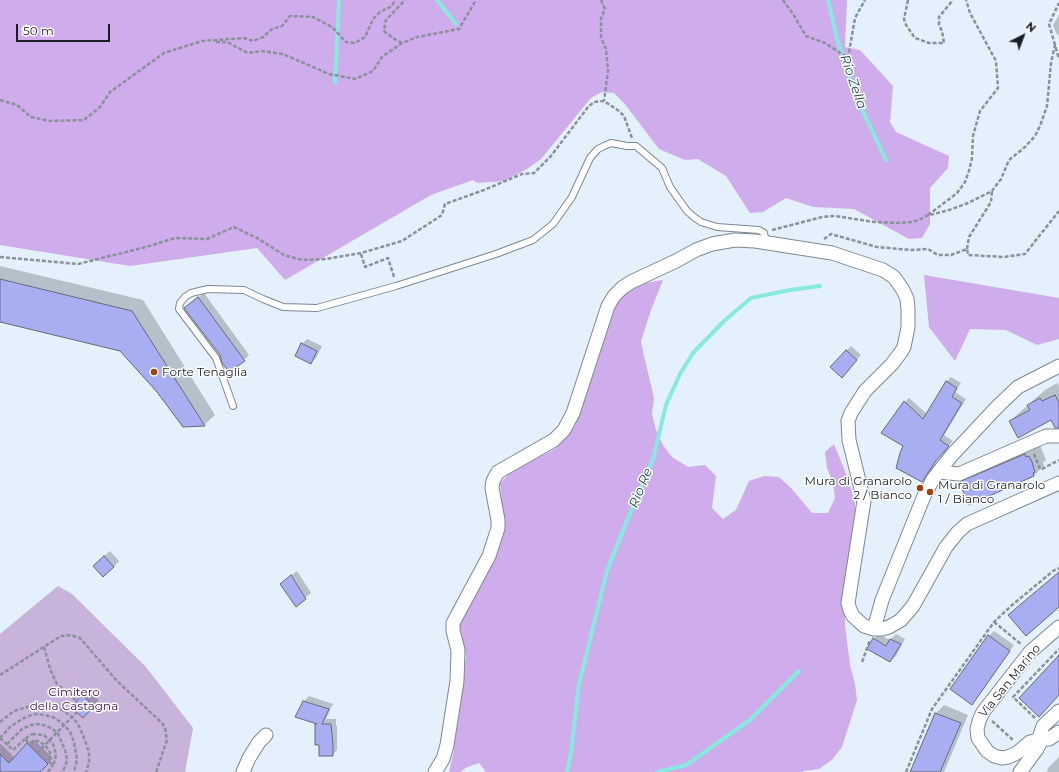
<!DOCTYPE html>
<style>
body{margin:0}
#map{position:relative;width:1059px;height:772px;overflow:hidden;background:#e4f0fc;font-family:Montserrat,sans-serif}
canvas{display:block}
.north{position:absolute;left:1003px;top:16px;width:40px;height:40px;-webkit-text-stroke:3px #fff;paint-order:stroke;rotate:42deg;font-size:11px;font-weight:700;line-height:16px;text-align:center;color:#1b1f23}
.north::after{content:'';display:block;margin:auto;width:14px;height:18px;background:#1b1f23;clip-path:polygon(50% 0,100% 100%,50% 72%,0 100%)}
.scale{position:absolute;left:16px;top:24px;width:94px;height:18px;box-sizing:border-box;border:2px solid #1b1f23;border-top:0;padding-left:5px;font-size:12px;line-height:14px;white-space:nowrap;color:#1b1f23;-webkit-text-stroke:3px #fff;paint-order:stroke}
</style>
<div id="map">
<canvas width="1059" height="772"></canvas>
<div class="north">N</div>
<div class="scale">50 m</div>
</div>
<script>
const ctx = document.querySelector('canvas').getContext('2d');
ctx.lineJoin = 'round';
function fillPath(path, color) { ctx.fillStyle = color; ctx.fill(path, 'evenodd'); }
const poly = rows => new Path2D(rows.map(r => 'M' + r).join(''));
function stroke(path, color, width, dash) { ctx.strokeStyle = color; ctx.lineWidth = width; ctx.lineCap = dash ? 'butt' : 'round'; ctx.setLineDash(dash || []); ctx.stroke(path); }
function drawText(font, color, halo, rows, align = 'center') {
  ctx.font = font + ' Montserrat,sans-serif'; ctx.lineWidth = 3; ctx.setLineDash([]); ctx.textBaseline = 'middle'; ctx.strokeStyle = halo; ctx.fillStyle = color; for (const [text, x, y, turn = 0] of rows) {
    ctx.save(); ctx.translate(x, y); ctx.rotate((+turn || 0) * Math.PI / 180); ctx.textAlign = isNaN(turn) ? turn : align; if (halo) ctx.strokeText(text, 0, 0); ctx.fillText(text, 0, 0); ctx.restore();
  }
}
fillPath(poly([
 [58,586,72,594,146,667,193,728,185,772,0,772,0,634]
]), '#c8b3da');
fillPath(poly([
 [0,0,847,0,845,47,860,50,893,86,890,122,896,132,949,156,948,168,930,188,930,224,922,238,909,239,854,209,813,207,786,198,763,212,750,213,726,176,698,159,685,160,659,149,624,103,614,93,602,92,591,98,541,159,527,169,504,181,477,183,473,180,431,195,285,280,257,248,130,266,0,245],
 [924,275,1059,298,1059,339,1037,345,1006,330,970,329,955,361,929,327],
 [663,280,651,310,641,341,644,356,654,398,652,414,656,430,663,445,672,457,688,467,705,465,716,476,712,508,723,519,736,510,749,481,764,476,779,477,791,488,812,513,828,513,835,498,833,483,827,468,825,452,834,444,849,481,855,504,855,531,845,579,845,625,850,665,855,684,857,700,842,747,832,760,819,769,803,771,803,772,486,772,479,763,465,768,461,772,449,772,453,754,461,702,466,656,459,625,504,523,500,484,510,472,555,449,575,426,615,305,626,293,639,284]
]), '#cfaceb');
fillPath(poly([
 [1059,15,1059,36,1056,33,1053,25],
 [0,266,143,300,215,415,204,425,157,392,121,350,0,321],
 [204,293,249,355,244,360,220,355,185,308],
 [307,339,322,346,316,358,310,363,302,344],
 [851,346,861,355,846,372,831,367],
 [951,377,961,383,955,392,966,399,944,435,953,441,940,456,927,476,922,481,905,446,905,402,909,398,927,414,946,382],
 [1057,383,1059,386,1059,417,1010,421,1045,390],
 [1040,445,1046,460,1043,462,1044,465,1034,476,960,483,971,472],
 [110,551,119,561,114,567,99,560],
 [297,571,311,593,305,598,281,584],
 [994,631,1014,645,977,698,972,703,989,636],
 [879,634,890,640,896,634,905,639,896,656,890,661,874,639],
 [88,690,99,700,83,717,73,707],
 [309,696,333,704,326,719,336,719,336,726,337,726,337,750,332,755,320,744,316,744,316,724,317,723,304,701],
 [944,705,968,715,944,772,911,772,936,713],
 [33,739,53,758,39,772,0,772,0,743,15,758],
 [1059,757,1059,772,1047,772,1048,768]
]), '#0003');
stroke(poly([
 [437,0,456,24],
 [828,0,838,42,857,99,886,160],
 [335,83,339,0],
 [567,772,571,753,579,684,607,571,626,523,653,459,666,405,680,374,693,353,724,321,751,298,790,290,820,286],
 [657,772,686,765,750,720,799,671]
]), '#87eadf', 4);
const building = poly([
 [0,279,132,311,205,426,183,427,157,392,120,351,0,322,0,279],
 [198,297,245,361,229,372,222,363,220,355,184,308,198,297],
 [301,343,317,351,311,364,295,356,301,343],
 [846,350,857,360,842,378,830,367,846,350],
 [946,381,957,388,952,397,962,403,940,440,949,446,935,462,922,482,896,468,900,453,903,446,881,433,904,401,923,419,946,381],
 [1055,395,1059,402,1059,428,1055,428,1051,420,1018,438,1009,421,1030,410,1027,405,1040,398,1042,401,1055,395],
 [1025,454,1026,457,1029,456,1032,462,1035,472,1033,473,1034,476,969,505,959,482,1025,454],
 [104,556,114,567,103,577,93,566,104,556],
 [1059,572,1059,607,1026,636,1008,615,1059,572],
 [291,575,306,599,296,607,280,584,291,575],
 [988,635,1010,651,972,705,950,689,988,635],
 [873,638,886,646,890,639,901,644,890,662,867,649,873,638],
 [1059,655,1059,695,1039,717,1019,698,1059,655],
 [82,695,94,706,83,718,71,707,82,695],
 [303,701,329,709,322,724,331,724,333,745,333,756,319,756,319,745,315,745,315,724,317,724,295,717,303,701],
 [935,713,961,723,940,772,910,772,935,713],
 [27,743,48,764,40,772,0,772,0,754,9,763,27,743]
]);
fillPath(building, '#a7aef1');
stroke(building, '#676976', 1);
const service = poly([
 [233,406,216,358,179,309,180,303,185,297,191,293,208,289,244,290,263,299,283,307,317,308,396,286,496,254,533,240,553,224,572,197,590,158,598,149,604,146,611,143,627,146,636,146,662,168,670,187,687,211,694,217,701,222,717,227,759,230,764,233,766,242]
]);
const minor = poly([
 [939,472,959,474,1046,436,1059,436],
 [1059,627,1030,652,983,712,979,721,977,729,978,738,987,751,994,756,1002,758,1008,757,1017,753,1030,742,1042,739,1049,739,1059,732],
 [874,629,882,600,924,496,933,479,952,455,997,407,1018,387,1059,366],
 [243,772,249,758,259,742,266,735],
 [435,772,443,759,447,745,457,681,458,650,453,631,453,623,489,556,498,528,498,520,492,488,493,481,498,472,554,440,564,430,573,413,608,306,614,296,622,288,631,282,676,261,696,250,712,244,735,240,755,241,832,253,883,270,894,277,903,290,907,299,908,309,908,327,904,347,901,352,892,364,865,391,851,413,848,421,849,440,864,501,848,603,850,610,853,616,864,626,874,629,882,629,889,627,901,620,913,606,946,547,958,532,967,524,1059,483],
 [1020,772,1037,749,1042,739,1040,735,1043,726,1059,711]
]);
stroke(service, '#7c8792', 8);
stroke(minor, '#7c8792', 15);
stroke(poly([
 [601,0,605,9,601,18,601,38,606,49,608,71,604,101],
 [783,0,793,14,806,36,825,43,848,58,855,18,865,0],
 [908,0,904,19,906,25,915,38,929,43,944,43,942,31,939,25,939,17,953,0],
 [216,42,227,42,248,53,262,51,283,54,329,74,355,79,373,71,382,57,402,43,417,37,459,29,476,0],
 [402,43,393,38,384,31,386,20,405,0],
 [1055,45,1049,24,1059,3],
 [0,100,17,105,31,117,49,121,84,120,100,107,110,92,164,53,202,41,244,38,253,41,263,37,272,29,282,26,290,16,313,17,332,27,346,42,355,43,365,37,373,19,380,12,392,6,395,0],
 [928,215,952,197,957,193,965,182,969,171,972,158,973,136,980,111,998,88,996,61,970,13,966,0],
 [772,230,822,217,835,216,874,222,898,223,911,222,919,220,926,216,949,210,968,203,992,191,1001,179,1009,160,1025,147,1035,136,1040,126,1047,106,1051,63,1055,45,1059,59],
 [824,239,831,234,877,247,911,250,928,249,938,255,951,255,967,249,968,255,1004,257,1025,254,1059,211],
 [967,249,969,237,991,202,992,191],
 [361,254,365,267,388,258,394,277],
 [0,257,78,264,146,247,175,238,207,239,234,227,257,238,284,255,302,260,326,259,361,253,402,241,442,215,445,204,484,190,522,174,534,173,551,156,588,107,594,102,604,101,619,111,624,116,632,138],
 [1034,454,1040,469,1042,469,1059,460],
 [994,622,1021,644],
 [44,647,50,669,57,684,77,701],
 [862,662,870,640],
 [0,675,61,636,71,635,80,638,117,681,162,723,165,728,167,740,156,772],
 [1035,718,1013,697,1059,649],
 [992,721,1013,740],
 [0,722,14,711,36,704,49,705,61,709,72,717,78,724,83,735,89,752,89,763,86,772],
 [32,734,44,735,53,744,56,754,55,760,53,765,48,761,50,756,50,752,45,745,38,741,34,741,30,744,25,739,32,734],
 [0,738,10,727,22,719,34,714,45,715,55,718,64,725,70,732,74,742,77,759,74,772],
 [0,738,13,750,25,739],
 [7,744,22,729,31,725,40,724,49,727,57,732,60,738,66,753,67,761,64,769,61,772],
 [37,753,77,712],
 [48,772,53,765],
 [906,772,932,709,994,622,1011,606,1053,571,1059,568]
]), '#89919a', 2.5, [4, 2]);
stroke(service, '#fff', 6);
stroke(minor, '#fff', 13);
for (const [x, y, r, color] of [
 [154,372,4,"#a44008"],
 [920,488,4,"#a44008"],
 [930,492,4,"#a44008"]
]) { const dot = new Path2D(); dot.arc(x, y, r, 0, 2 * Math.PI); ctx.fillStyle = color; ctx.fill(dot); stroke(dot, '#fff', 1.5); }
drawText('12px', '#1b1f23', '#fff', [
 ["Forte Tenaglia",162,372],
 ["Mura di Granarolo",912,481,"right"],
 ["2 / Bianco",912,495,"right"],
 ["Mura di Granarolo",938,485],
 ["1 / Bianco",938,499]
], 'left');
drawText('12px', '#1b1f23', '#fff', [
 ["Via San Marino",1010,681,-51]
]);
drawText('12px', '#3d0d57', '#fff', [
 ["Cimitero",74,692],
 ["della Castagna",74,706]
]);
drawText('italic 13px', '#224f4a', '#fff', [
 ["Rio Zella",853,82,71],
 ["Rio Re",641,488,-68]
]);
</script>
